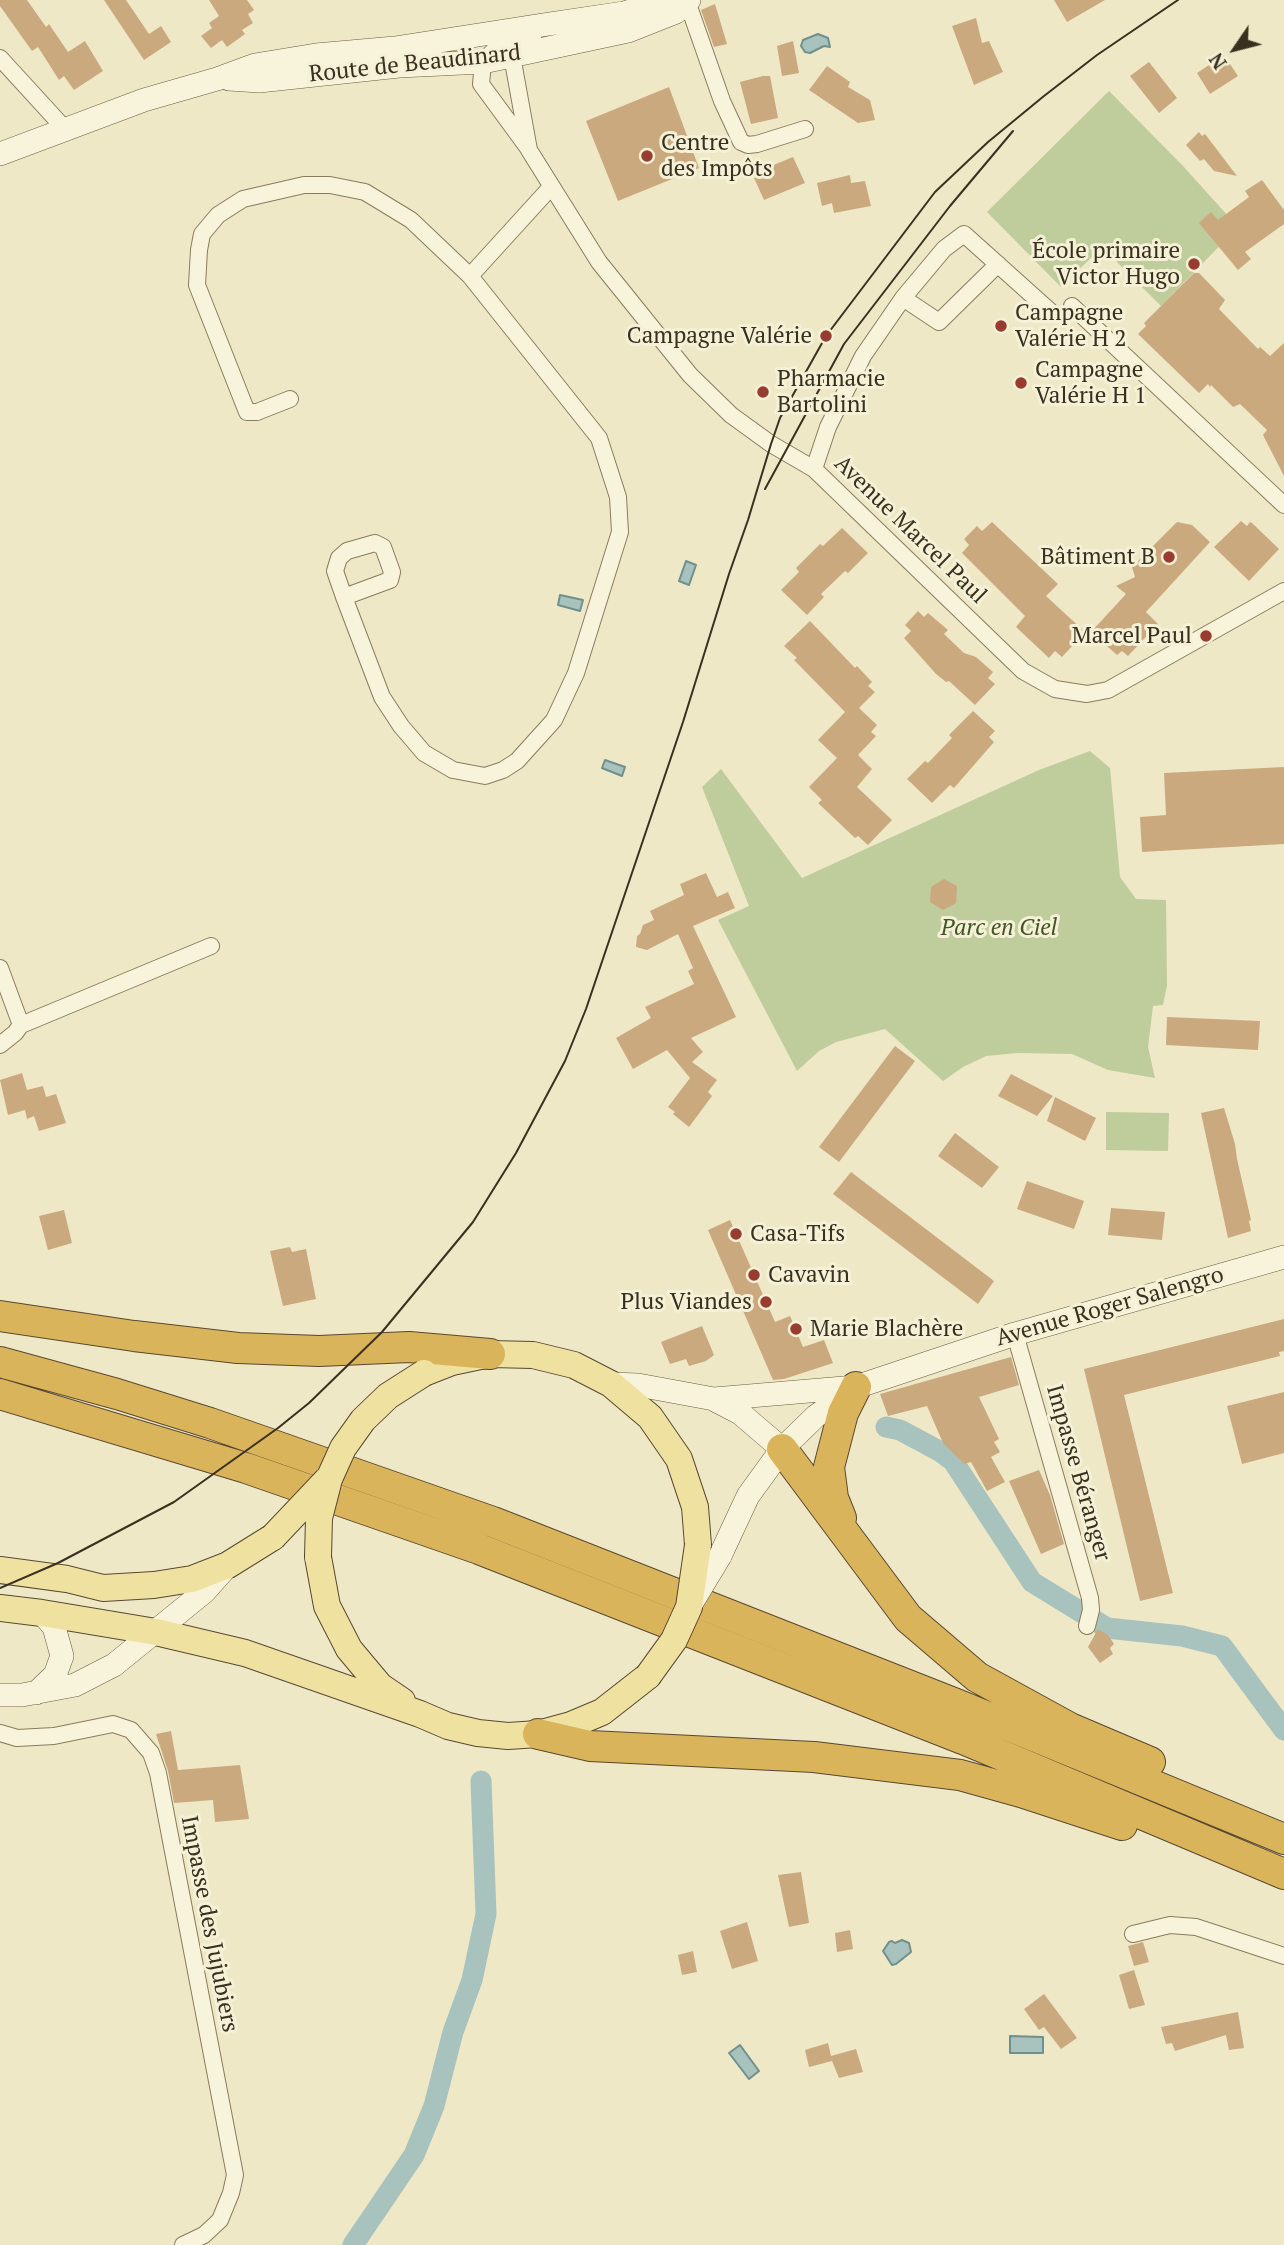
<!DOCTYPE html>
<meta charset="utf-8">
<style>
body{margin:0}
#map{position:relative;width:1284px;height:2245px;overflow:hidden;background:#eee8c7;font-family:"PT Serif",serif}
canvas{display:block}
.north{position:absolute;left:1200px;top:14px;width:70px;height:70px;-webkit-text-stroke:5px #f5f1d7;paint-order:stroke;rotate:235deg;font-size:19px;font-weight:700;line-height:28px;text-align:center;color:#3a3020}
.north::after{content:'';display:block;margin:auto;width:24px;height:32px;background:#3a3020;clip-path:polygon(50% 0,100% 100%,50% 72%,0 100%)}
</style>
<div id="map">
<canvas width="1284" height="2245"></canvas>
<div class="north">N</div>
</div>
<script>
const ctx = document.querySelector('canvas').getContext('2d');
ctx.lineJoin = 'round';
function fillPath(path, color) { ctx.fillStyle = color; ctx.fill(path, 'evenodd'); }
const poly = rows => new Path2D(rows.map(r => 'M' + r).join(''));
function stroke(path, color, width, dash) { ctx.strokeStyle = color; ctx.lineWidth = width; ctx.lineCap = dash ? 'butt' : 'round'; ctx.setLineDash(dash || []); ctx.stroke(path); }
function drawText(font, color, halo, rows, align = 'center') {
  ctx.font = font + ' "PT Serif",serif'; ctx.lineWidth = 6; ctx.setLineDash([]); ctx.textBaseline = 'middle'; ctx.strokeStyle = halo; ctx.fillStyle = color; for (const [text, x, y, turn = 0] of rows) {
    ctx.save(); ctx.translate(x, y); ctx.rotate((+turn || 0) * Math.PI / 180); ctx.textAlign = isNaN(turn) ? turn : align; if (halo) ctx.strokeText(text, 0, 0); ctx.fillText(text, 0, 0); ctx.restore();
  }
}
fillPath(poly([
 [1109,91,1183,166,1238,227,1161,306,1102,247,1061,287,987,212],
 [1090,751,1110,768,1120,877,1136,899,1166,900,1167,985,1163,1005,1153,1006,1148,1047,1155,1078,1108,1070,1072,1054,1017,1053,986,1056,963,1067,943,1081,885,1029,836,1042,819,1051,797,1071,718,920,749,906,702,787,721,769,802,878,1039,770],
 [1106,1112,1169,1113,1168,1151,1106,1150]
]), '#bfcc9b');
const water = poly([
 [818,34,828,38,830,47,824,46,810,53,805,52,801,46,803,40,818,34],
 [686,561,696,565,689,585,679,581,686,561],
 [560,595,583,600,580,611,558,605,560,595],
 [605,760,625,767,622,776,602,768,605,760],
 [902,1940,909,1943,911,1952,896,1964,892,1965,883,1951,889,1942,892,1941,895,1943,902,1940],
 [1010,2036,1043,2037,1043,2053,1010,2053,1010,2036],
 [740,2045,759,2071,749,2079,729,2053,740,2045]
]);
fillPath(water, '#a8c2be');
stroke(water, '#6f908d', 2);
stroke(poly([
 [886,1427,900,1430,941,1452,953,1461,1032,1582,1107,1628,1182,1636,1222,1646,1284,1730],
 [353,2245,414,2155,434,2106,453,2032,472,1980,486,1914,481,1781]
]), '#a8c2be', 21);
fillPath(poly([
 [0,0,27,0,46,27,49,24,68,52,85,41,103,71,74,90,64,76,59,80,38,47,32,51,0,6],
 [104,0,126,0,149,34,161,26,171,42,144,60],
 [209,0,247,0,254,10,248,14,253,23,242,30,245,34,227,47,222,40,211,48,201,36,212,28,209,23,219,16],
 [1054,0,1105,0,1067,22],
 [715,4,727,44,714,47,701,10],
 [976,18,982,43,989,41,1003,72,974,85,952,26],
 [793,41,799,73,782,76,777,46],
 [1224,55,1238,76,1210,94,1197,73],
 [1149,62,1177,98,1159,113,1130,76],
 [827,66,850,82,848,87,870,100,875,120,858,123,809,90],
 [763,76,770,76,778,118,751,124,740,82],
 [669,87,699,168,618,201,586,121],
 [1199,132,1202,136,1205,134,1237,176,1214,171,1204,159,1200,161,1186,145],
 [793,157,805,183,764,200,754,178,773,170,771,166],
 [850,175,851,183,865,181,871,206,834,213,832,203,822,206,817,183],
 [1262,180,1284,210,1284,224,1245,252,1251,259,1238,270,1199,223,1211,212,1218,220,1249,197,1245,191],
 [1194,273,1199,273,1225,300,1219,309,1258,349,1260,347,1270,356,1284,343,1284,476,1263,435,1267,430,1240,404,1233,407,1211,385,1210,387,1208,384,1199,393,1138,334,1146,326,1144,323],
 [1241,521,1247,526,1250,522,1252,523,1279,549,1249,581,1214,547],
 [992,522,1058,584,1046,596,1085,632,1062,657,1055,651,1049,658,1016,627,1025,616,962,553,969,545,964,539,977,526,982,531],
 [1177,522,1192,525,1210,542,1146,612,1158,624,1128,656,1122,651,1117,655,1091,632,1126,594,1116,586,1135,577,1132,567],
 [842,528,868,553,848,573,845,571,821,594,824,597,807,615,781,590,799,572,796,568,820,544,823,546],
 [918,611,924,617,928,613,948,630,944,634,964,653,976,657,993,672,988,678,995,684,975,705,949,681,946,682,936,674,904,638,911,631,905,625],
 [810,621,855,668,857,666,872,682,868,686,875,692,859,708,877,725,871,732,876,736,858,755,872,769,857,787,892,820,868,845,858,836,855,838,818,803,822,800,809,787,837,758,818,740,845,712,794,660,797,658,784,646],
 [973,711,995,731,989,737,994,742,954,788,950,785,932,803,907,779,925,761,928,763,952,738,949,735],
 [1284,767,1284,844,1142,852,1140,817,1166,815,1164,773],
 [706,873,717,897,728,892,735,908,693,926,736,1017,691,1038,703,1052,692,1062,717,1080,708,1092,712,1096,689,1127,673,1114,675,1112,668,1107,690,1078,667,1050,633,1069,616,1038,651,1018,645,1007,694,984,688,971,693,968,678,934,647,950,636,947,637,936,640,934,643,925,654,920,650,911,684,895,680,884],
 [944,879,957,886,956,903,943,910,930,902,931,887],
 [1167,1017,1260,1021,1258,1050,1166,1045],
 [895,1046,915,1061,839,1162,819,1147],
 [22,1073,27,1090,43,1086,46,1097,56,1094,66,1123,39,1131,34,1116,27,1119,25,1110,8,1115,0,1080],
 [1011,1074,1053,1096,1037,1116,998,1096],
 [1055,1097,1096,1118,1085,1141,1047,1121],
 [1224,1108,1235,1144,1237,1159,1251,1220,1249,1221,1251,1231,1228,1238,1201,1113],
 [955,1133,999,1167,982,1188,938,1156],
 [851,1172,994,1281,978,1304,833,1194],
 [1027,1181,1084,1201,1074,1229,1017,1209],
 [1111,1208,1165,1212,1162,1240,1108,1235],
 [64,1210,72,1243,48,1250,39,1216],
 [730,1220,775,1322,790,1316,803,1347,824,1340,833,1363,784,1379,773,1380,708,1230],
 [290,1247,292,1252,306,1249,316,1299,283,1306,270,1251],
 [1284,1319,1284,1351,1279,1352,1280,1356,1124,1395,1173,1593,1140,1601,1084,1369],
 [702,1326,714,1355,706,1361,689,1366,686,1359,670,1364,661,1342],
 [1011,1357,1019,1385,979,1397,999,1439,994,1442,1000,1452,991,1457,1005,1482,987,1491,971,1462,964,1464,943,1443,927,1406,888,1416,880,1394],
 [1284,1392,1284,1453,1242,1464,1227,1406],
 [1039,1470,1050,1495,1064,1544,1041,1554,1009,1481],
 [1098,1629,1108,1635,1114,1644,1110,1648,1113,1654,1100,1663,1088,1647],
 [171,1731,178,1770,240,1765,249,1819,215,1822,213,1800,174,1803,168,1771,156,1734],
 [801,1872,809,1923,789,1927,778,1875],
 [747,1922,758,1961,732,1969,720,1931],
 [850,1930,853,1949,837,1952,835,1933],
 [1143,1942,1149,1962,1134,1966,1128,1946],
 [693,1951,697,1972,682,1975,678,1955],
 [1134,1970,1145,2005,1129,2009,1119,1975],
 [1044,1994,1077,2038,1061,2049,1044,2027,1039,2030,1024,2009],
 [1238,2012,1244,2048,1229,2050,1226,2035,1175,2051,1172,2043,1166,2044,1161,2027],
 [828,2043,831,2056,856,2049,863,2072,839,2078,832,2061,809,2067,805,2050]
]), '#cba97e');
const street = poly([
 [687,1,722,101,741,142,748,145,757,144,805,129],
 [512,56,529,150,599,262,690,375,731,415,771,444,814,469,1023,671,1055,689,1087,694,1108,690,1284,591],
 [0,58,65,129],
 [528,148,481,84,483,62,496,48,533,37],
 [470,276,551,187],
 [903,298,939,322,998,264],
 [1072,306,1284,505],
 [290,399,257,412,247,412,197,285,199,250,202,234,218,215,243,199,304,185,330,185,365,192,411,220,470,276,599,438,618,497,620,532,576,673,554,720,517,761,503,770,485,776,453,770,424,753,401,726,382,697,344,597,335,571,339,558,347,551,375,543,383,547,392,572,390,580,344,597],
 [814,469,828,427,863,356,903,298,944,249,964,234,1052,313],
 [0,968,21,1025,15,1033,0,1045],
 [21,1025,211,946],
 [1015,1334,1090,1598,1091,1610,1087,1626],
 [0,1733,17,1738,54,1736,113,1724,131,1730,151,1753,158,1773,235,2175,231,2193,220,2220,204,2235,183,2245],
 [1133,1934,1170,1925,1196,1927,1284,1956]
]);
const secondary = poly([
 [229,79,259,81,399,66,483,62,628,31,676,12,689,0],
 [0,154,144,100,217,79,255,65,316,55,395,48,549,24,624,13,667,0],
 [611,1384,638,1385,714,1399,856,1387,1015,1334,1284,1257],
 [715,1400,740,1413,782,1449],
 [720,1556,748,1496,782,1449,816,1416,854,1389],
 [36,1693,55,1675,62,1656,54,1627,42,1613],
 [0,1695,22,1695,75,1685,114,1665,204,1592,228,1565]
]);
const primary = poly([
 [424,1373,452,1362,490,1354,533,1355,574,1365,611,1384,650,1417,679,1459,695,1507,698,1545],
 [318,1557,327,1606,349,1649,380,1686,402,1701],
 [0,1570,67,1579,103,1588,154,1585,192,1579,228,1565,273,1537],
 [0,1608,42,1613,156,1632,245,1653,420,1714,448,1726,478,1733,508,1736,538,1734,571,1725,602,1712,648,1676]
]);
const highway = poly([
 [0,1316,134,1336,238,1348,319,1351,409,1347,490,1354],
 [0,1362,117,1394,210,1423,493,1522,956,1704,1284,1839],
 [0,1394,246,1468,479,1549,963,1739,1284,1874],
 [782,1449,908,1618,977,1677,1070,1728,1150,1762],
 [841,1518,833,1498,829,1467,843,1413,856,1387],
 [538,1734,590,1746,814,1757,960,1775,1021,1792,1122,1825]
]);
stroke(street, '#8a7b5d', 18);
stroke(secondary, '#6b5c40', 24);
stroke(primary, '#584831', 28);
stroke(highway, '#584831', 32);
stroke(street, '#f8f4db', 16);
stroke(secondary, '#f8f4db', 23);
stroke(primary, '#efe2a1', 26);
stroke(highway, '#dab45b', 30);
stroke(poly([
 [765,489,844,344,950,206,1013,131],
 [0,1588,58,1563,174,1502,278,1428,309,1403,382,1332,473,1222,516,1153,565,1061,586,1009,683,722,729,574,748,520,771,444,780,418,826,336,935,192,988,142,1044,96,1097,55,1178,0]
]), '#3a3020', 2);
const secondaryBridge = poly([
 [691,1604,720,1556]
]);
const primaryBridge = poly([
 [273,1537,327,1480],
 [318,1557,319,1518,329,1479,343,1448,363,1420,388,1396,424,1373],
 [648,1676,674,1640,689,1607,698,1545]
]);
stroke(secondaryBridge, '#6b5c40', 24, []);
stroke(primaryBridge, '#584831', 28, []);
stroke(secondaryBridge, '#f8f4db', 23);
stroke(primaryBridge, '#efe2a1', 26);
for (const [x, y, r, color] of [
 [647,156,7,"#973c2e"],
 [1194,264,7,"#973c2e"],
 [1001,326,7,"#973c2e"],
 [826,336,7,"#973c2e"],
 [1021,383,7,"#973c2e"],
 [763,392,7,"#973c2e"],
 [1169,557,7,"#973c2e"],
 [1206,636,7,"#973c2e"],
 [736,1234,7,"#973c2e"],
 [754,1275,7,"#973c2e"],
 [766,1302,7,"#973c2e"],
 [796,1329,7,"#973c2e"]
]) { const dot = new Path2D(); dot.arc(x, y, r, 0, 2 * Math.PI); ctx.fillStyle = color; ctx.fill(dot); stroke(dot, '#f5f1d7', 2.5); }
drawText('23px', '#3a3020', '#f5f1d7', [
 ["Route de Beaudinard",415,64,-6],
 ["Avenue Marcel Paul",910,530,44],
 ["Avenue Roger Salengro",1110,1307,-16],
 ["Impasse Béranger",1078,1473,74],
 ["Impasse des Jujubiers",209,1924,79]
]);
drawText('23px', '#3a3020', '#f5f1d7', [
 ["Centre",661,143],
 ["des Impôts",661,169],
 ["École primaire",1180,251,"right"],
 ["Victor Hugo",1180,277,"right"],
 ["Campagne",1015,313],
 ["Valérie H 2",1015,339],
 ["Campagne Valérie",812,336,"right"],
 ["Campagne",1035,370],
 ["Valérie H 1",1035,396],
 ["Pharmacie",777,379],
 ["Bartolini",777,405],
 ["Bâtiment B",1155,557,"right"],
 ["Marcel Paul",1192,636,"right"],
 ["Casa-Tifs",750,1234],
 ["Cavavin",768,1275],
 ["Plus Viandes",752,1302,"right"],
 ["Marie Blachère",810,1329]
], 'left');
drawText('italic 23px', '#445627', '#f5f1d7', [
 ["Parc en Ciel",999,928]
]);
</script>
